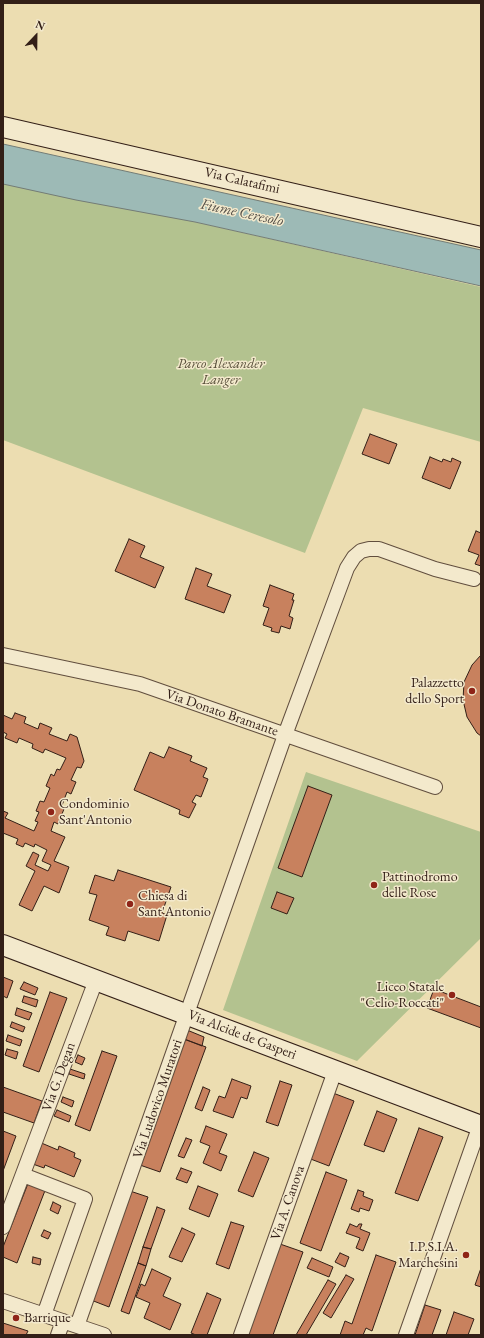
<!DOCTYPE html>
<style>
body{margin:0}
#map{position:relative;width:484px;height:1338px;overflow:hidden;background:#ecddb1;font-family:"EB Garamond",serif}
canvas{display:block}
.frame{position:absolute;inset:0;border:4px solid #331f17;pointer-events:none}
.north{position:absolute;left:16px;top:16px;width:40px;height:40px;-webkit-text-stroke:3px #f3e9cc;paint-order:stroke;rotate:22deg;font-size:11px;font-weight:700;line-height:16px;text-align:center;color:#331f17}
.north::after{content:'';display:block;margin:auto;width:14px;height:18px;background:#331f17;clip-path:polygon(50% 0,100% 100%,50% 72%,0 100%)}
</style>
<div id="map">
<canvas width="484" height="1338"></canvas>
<div class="frame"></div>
<div class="north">N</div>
</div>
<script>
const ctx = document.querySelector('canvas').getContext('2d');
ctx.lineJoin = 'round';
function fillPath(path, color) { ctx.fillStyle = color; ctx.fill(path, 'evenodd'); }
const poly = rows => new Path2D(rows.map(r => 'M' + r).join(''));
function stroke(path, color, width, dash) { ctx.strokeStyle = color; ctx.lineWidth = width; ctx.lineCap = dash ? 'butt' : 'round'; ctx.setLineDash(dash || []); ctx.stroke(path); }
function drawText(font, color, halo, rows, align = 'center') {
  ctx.font = font + ' "EB Garamond",serif'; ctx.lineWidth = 3; ctx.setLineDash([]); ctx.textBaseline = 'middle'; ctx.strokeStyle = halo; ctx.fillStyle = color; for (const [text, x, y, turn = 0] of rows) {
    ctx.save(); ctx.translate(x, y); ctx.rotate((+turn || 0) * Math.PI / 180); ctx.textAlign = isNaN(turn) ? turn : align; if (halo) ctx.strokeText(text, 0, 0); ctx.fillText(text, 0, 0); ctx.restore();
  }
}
fillPath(poly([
 [3,181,191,221,481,287,481,442,363,408,305,553,3,440],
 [306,772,481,832,481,938,357,1061,223,1010]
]), '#b3c28f');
const water = poly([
 [3,144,481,250,481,286,195,222,76,200,3,184,3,144]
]);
fillPath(water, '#9dbab6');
stroke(water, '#737c76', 1);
const building = poly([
 [370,434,397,444,389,464,362,454,370,434],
 [430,457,442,462,443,459,451,462,452,458,461,462,450,489,422,478,430,457],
 [476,531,481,533,481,566,475,564,479,555,468,551,476,531],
 [129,539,145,546,140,557,164,567,155,588,115,571,129,539],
 [196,568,212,574,207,586,231,595,224,613,185,599,196,568],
 [270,585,294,594,292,600,294,600,289,616,293,618,290,629,281,626,279,633,271,631,272,628,263,625,269,608,263,606,270,585],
 [481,655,481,736,477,733,467,717,463,700,464,682,472,665,481,655],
 [15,713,26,717,24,723,38,729,40,723,52,728,49,734,67,741,70,734,77,737,84,761,81,768,77,767,71,780,76,782,71,794,67,792,61,808,64,809,58,824,54,822,51,831,65,837,54,861,69,867,59,893,44,886,32,911,19,905,35,871,26,866,33,852,39,855,35,865,48,871,51,865,42,861,47,850,35,844,34,847,25,843,23,847,16,844,18,839,3,833,3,811,8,813,5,818,34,831,38,822,35,821,39,812,36,811,40,801,44,802,50,788,46,786,51,774,54,776,57,769,60,770,66,758,45,749,43,753,32,748,33,744,19,738,17,743,5,738,7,734,3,732,3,715,12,719,15,713],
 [169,747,192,756,190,761,207,768,203,777,208,779,201,797,196,795,192,802,196,804,189,818,179,814,180,810,134,790,150,752,164,758,169,747],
 [308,786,332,795,302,877,278,868,308,786],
 [118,870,171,887,162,913,167,915,159,941,128,931,125,941,106,935,109,927,89,920,97,895,89,893,95,875,114,881,118,870],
 [277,892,294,898,287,914,271,908,277,892],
 [3,977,13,981,7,998,3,996,3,977],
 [24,982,38,988,35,995,20,989,24,982],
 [434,989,481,1007,481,1028,427,1008,434,989],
 [50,992,67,998,39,1072,23,1066,50,992],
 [24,996,38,1000,36,1007,22,1002,24,996],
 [17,1008,32,1013,29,1020,15,1015,17,1008],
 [12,1022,25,1027,23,1032,10,1027,12,1022],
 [187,1030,204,1037,202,1046,184,1039,187,1030],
 [8,1035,22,1040,20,1046,6,1041,8,1035],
 [184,1039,206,1047,160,1172,137,1164,184,1039],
 [7,1049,18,1052,16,1059,5,1055,7,1049],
 [102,1051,117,1056,90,1131,75,1125,102,1051],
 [78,1055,85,1058,82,1065,75,1062,78,1055],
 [70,1069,85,1074,84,1079,69,1074,70,1069],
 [232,1079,251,1086,247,1099,241,1097,233,1118,213,1111,219,1096,225,1098,232,1079],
 [280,1081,292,1085,278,1126,266,1122,280,1081],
 [3,1087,42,1101,34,1123,3,1112,3,1087],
 [203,1087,210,1090,202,1111,195,1108,203,1087],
 [333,1093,354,1101,329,1166,308,1158,333,1093],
 [63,1097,74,1101,72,1107,61,1102,63,1097],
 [57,1110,71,1116,69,1122,54,1116,57,1110],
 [377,1111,397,1119,384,1152,364,1145,377,1111],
 [206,1126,227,1134,219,1153,227,1156,221,1171,203,1163,210,1146,200,1142,206,1126],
 [419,1128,443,1137,418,1201,395,1193,419,1128],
 [3,1131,16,1136,3,1171,3,1131],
 [186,1138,192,1140,184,1158,178,1156,186,1138],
 [39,1142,58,1150,59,1146,75,1153,74,1157,81,1160,74,1177,45,1165,44,1168,30,1163,39,1142],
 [254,1152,269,1158,253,1197,238,1191,254,1152],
 [181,1168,192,1172,187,1183,176,1179,181,1168],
 [326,1172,347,1180,321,1251,300,1243,326,1172],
 [29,1181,46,1188,17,1263,3,1257,3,1247,29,1181],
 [198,1186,218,1194,209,1217,189,1209,198,1186],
 [358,1190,364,1192,363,1196,373,1200,369,1211,360,1208,359,1212,351,1209,358,1190],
 [130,1191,148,1197,109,1307,91,1300,130,1191],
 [53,1202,61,1206,58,1214,50,1210,53,1202],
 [157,1207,165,1210,151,1249,143,1247,157,1207],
 [231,1222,244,1226,229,1269,216,1264,231,1222],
 [350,1224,357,1227,359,1224,362,1224,360,1229,370,1233,363,1251,356,1248,360,1238,346,1233,350,1224],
 [182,1228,195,1234,182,1262,169,1257,182,1228],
 [44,1230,51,1233,48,1239,41,1236,44,1230],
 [280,1244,303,1252,273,1335,246,1335,280,1244],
 [143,1247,151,1249,146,1266,138,1263,143,1247],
 [340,1253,349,1257,345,1267,335,1262,340,1253],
 [376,1255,396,1262,372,1331,366,1328,363,1335,340,1335,345,1321,352,1324,376,1255],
 [33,1257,41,1259,40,1265,32,1263,33,1257],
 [312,1258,333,1267,329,1277,307,1268,312,1258],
 [138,1263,146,1266,129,1314,121,1311,138,1263],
 [481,1268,481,1287,475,1285,481,1268],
 [152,1269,171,1278,163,1296,181,1304,170,1330,144,1318,150,1303,136,1297,141,1284,145,1286,152,1269],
 [346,1275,354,1279,331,1318,323,1313,346,1275],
 [328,1280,336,1284,306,1335,296,1335,328,1280],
 [207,1293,221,1299,207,1335,196,1335,191,1333,207,1293],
 [425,1305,441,1310,432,1335,415,1335,425,1305],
 [454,1312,474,1319,468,1335,446,1335,454,1312],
 [3,1323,28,1331,26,1335,3,1335,3,1323]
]);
fillPath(building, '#c8815e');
stroke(building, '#331f17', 1);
const street = poly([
 [3,655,140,684,435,787],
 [23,1175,85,1199,44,1315],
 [3,1227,96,980],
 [3,1301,104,1335],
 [77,1326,285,735,347,568,354,557,361,551,369,549,379,549,435,569,474,579],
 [58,1335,63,1321],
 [241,1335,335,1071],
 [406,1335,480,1125]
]);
const secondary = poly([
 [3,127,481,237],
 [3,945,481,1126]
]);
stroke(street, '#614e3e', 16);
stroke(secondary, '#331f17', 22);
stroke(street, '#f3e9cc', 14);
stroke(secondary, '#f3e9cc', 20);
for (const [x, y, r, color] of [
 [472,691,4,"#8f2418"],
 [51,812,4,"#8f2418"],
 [374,885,4,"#8f2418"],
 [130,904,4,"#8f2418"],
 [452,995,4,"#8f2418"],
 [466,1255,4,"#8f2418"],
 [16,1318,4,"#8f2418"]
]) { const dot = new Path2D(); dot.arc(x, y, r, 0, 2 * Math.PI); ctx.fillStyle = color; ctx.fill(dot); stroke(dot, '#f3e9cc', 1.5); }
drawText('14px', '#331f17', '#f3e9cc', [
 ["Via Calatafimi",242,181,13],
 ["Via Donato Bramante",222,713,19],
 ["Via Alcide de Gasperi",242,1035,21],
 ["Via G. Degan",59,1077,-70],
 ["Via Ludovico Muratori",158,1099,-71],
 ["Via A. Canova",288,1203,-71]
]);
drawText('italic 14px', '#59503b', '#f3e9cc', [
 ["Parco Alexander",221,364],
 ["Langer",221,380]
]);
drawText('14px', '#331f17', '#f3e9cc', [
 ["Palazzetto",464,683,"right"],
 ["dello Sport",464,699,"right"],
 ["Condominio",59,804],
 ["Sant'Antonio",59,820],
 ["Pattinodromo",382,877],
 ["delle Rose",382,893],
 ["Chiesa di",138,896],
 ["Sant'Antonio",138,912],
 ["Liceo Statale",444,987,"right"],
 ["\"Celio-Roccati\"",444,1003,"right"],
 ["I.P.S.I.A.",458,1247,"right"],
 ["Marchesini",458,1263,"right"],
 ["Barrique",24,1318]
], 'left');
drawText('italic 15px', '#534e47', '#f3e9cc', [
 ["Fiume Ceresolo",242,213,12]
]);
</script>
